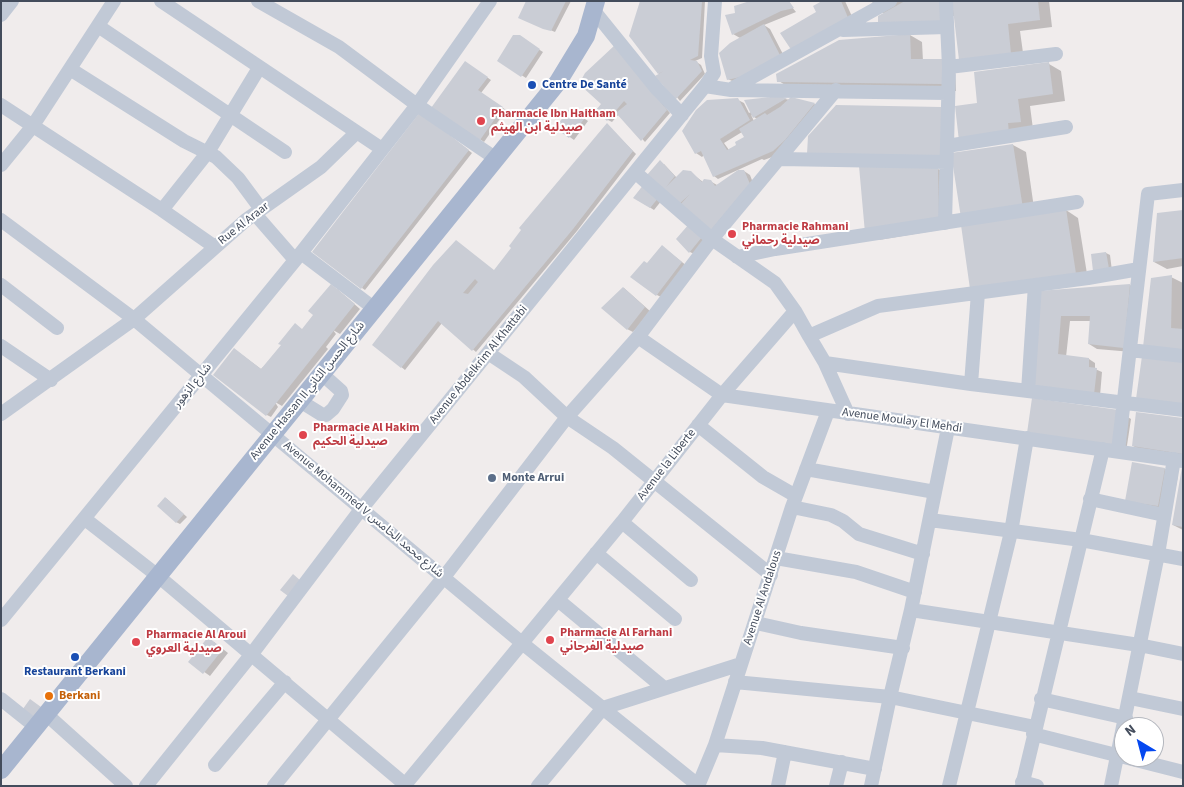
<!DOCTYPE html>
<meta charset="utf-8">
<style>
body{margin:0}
#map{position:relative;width:1184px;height:787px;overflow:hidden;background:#f0ecec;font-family:"Source Sans 3",sans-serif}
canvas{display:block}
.frame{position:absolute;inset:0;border:2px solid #434c5c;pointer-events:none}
.north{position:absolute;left:1114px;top:717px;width:50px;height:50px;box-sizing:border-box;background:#fff;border:1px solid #b4b7be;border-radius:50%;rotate:323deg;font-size:14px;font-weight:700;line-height:20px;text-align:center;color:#434c5c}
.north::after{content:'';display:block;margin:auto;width:18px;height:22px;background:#0548f0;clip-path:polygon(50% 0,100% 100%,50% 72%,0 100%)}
</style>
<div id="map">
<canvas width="1184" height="787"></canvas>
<div class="frame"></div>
<div class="north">N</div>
</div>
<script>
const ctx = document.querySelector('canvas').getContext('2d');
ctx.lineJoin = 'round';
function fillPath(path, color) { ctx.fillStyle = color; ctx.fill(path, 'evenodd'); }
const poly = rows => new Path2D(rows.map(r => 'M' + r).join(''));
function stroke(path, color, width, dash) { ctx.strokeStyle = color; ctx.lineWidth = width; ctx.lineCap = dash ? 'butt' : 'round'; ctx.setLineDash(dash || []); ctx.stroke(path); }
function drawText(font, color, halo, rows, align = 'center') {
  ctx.font = font + ' "Source Sans 3","Noto Sans Arabic",sans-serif'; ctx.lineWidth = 4; ctx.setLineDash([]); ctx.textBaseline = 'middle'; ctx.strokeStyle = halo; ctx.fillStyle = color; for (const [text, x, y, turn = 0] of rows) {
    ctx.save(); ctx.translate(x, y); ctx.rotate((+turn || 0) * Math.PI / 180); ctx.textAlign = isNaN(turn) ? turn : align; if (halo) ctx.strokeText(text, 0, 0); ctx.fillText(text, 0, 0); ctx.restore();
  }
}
fillPath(poly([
 [528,1,571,1,555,32,524,19],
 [641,1,705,1,702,58,695,61,701,65,705,74,680,101,630,36],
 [787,1,796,12,764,25,770,29,786,60,734,82,728,79,740,38,733,34,737,14],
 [826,1,845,1,855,23,818,12],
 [872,1,1049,1,1052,27,1020,31,1024,60,973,67,955,16,885,14,874,7],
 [910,35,922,42,923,61,955,68,956,91,791,89,779,81],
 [519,37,543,52,526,78,499,61],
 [619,48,670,113,645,142,619,114,612,122,608,120,603,104],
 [1049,64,1061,71,1065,101,1030,106,1033,129,1020,130,1021,141,973,147,979,104],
 [469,65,491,80,481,93,506,110,484,142,433,108],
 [779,98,814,104,820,107,780,154,764,160,762,159,718,179,714,176,704,155,702,157,696,153,738,100,744,103,749,113],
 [751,115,757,119,754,121],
 [742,132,748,140,729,150,724,143],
 [941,108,953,115,953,154,1013,145,1026,152,1035,215,1066,210,1078,218,1088,280,984,296,954,164,821,161],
 [571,110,588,121,574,140,557,128],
 [424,116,472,153,365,290,362,288],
 [607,125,636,154,577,231,476,352,442,323,405,370,374,345,434,265,494,272],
 [664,164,677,178,690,172,703,182,710,181,717,185,744,171,750,175,755,188,711,230,648,175],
 [938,169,951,176,951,228,879,240],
 [635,198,662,200,654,210],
 [1183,211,1183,266,1167,269,1154,262],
 [689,226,705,240,694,254,690,252],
 [663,247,687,266,663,298,657,295],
 [1106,253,1110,255,1112,271,1098,273],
 [1171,277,1183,283,1183,352,1157,353],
 [1130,285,1138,290,1132,352,1097,349,1089,344,1091,321,1070,321,1066,357,1089,359,1095,363,1095,369,1102,372,1100,396,1068,394,1039,292],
 [624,288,651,312,633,332,627,329],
 [337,289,360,309,340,334,333,330,336,334,326,347,328,349,282,406,275,402,278,407,271,417,267,415,234,349,261,369,303,330],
 [1118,411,1131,419,1126,452],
 [1183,419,1183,458,1146,453,1133,446],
 [1133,464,1165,469,1178,476,1171,513,1127,500],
 [1183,470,1183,530,1173,525],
 [166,498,187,517,180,524,176,522],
 [214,642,228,653,210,676,190,662]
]), '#0003');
fillPath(poly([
 [526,1,566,1,551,31,543,29,518,18],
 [640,1,702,1,698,56,690,60,697,61,702,71,675,100,655,76,664,71,658,74,629,36],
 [750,1,789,1,794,8,781,11,732,35,725,15,735,13,734,6],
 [822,1,841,1,849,20,792,51,780,33,816,12,813,6],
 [905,1,941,1,941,24,878,24,878,16],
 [952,1,1038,1,1040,20,1008,24,1011,54,959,60],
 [764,24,781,57,749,75,727,80,719,53,730,43],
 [910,34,911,59,943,59,943,84,777,82,776,74,839,40],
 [513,35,520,35,540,49,521,77,497,61],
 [615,45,667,110,641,141,616,113,627,104,624,101,607,121,596,110,601,104,579,84,585,73],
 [465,61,488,77,478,90,503,107,480,140,431,108],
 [1049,62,1053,94,1018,99,1021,122,1008,123,1009,134,959,141,955,106,977,103,974,72],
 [779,96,787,98,753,118,744,100],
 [791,97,815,103,785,140,773,151,713,177,701,151,695,154,682,131,696,110,707,100,738,98,750,120,720,139,727,150,736,145,735,142,744,137,739,129,765,113,767,115,780,107],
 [836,105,941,107,941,157,807,154,808,136],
 [570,108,585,118,569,138,555,128],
 [420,112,469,150,361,289,312,252],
 [607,123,633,151,573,229,472,351,438,321,401,368,372,345,433,265,456,240,494,270,511,248,509,246,521,230,519,228],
 [475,279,478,282,468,294,463,293],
 [1013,144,1023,209,961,218,951,153],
 [660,160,675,176,666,187,683,170,691,171,702,182,704,179,711,180,715,186,738,170,744,170,750,184,710,231,679,206,690,194,678,205,647,175],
 [859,166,938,167,939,221,865,233],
 [644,184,659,197,650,208,633,198],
 [1066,209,1076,274,970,289,961,225],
 [1183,210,1183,258,1153,262,1157,213],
 [689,224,702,237,689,253,676,239],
 [662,245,682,262,656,296,630,277,644,261,647,263],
 [1106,252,1109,269,1093,271,1091,254],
 [1172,275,1171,328,1183,329,1183,351,1143,347,1151,278],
 [331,284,355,304,266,416,213,375,234,348,261,369,281,345,278,344,295,323,302,329,313,315,308,311],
 [1130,284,1124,348,1088,344,1090,316,1061,316,1058,354,1089,358,1089,367,1097,368,1094,394,1031,387,1038,291],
 [623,287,645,307,627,330,601,308],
 [1142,356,1183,361,1183,405,1136,399],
 [1032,398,1119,410,1114,445,1027,433],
 [1136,412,1183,418,1183,454,1132,446],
 [1132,462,1165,468,1158,506,1125,501],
 [1182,467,1183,467,1183,527,1172,525],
 [165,497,184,514,176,523,157,506],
 [293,574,301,581,288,596,280,590],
 [208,637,223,649,203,674,188,662],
 [30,699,41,707,31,721,20,713]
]), '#cacdd5');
stroke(poly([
 [161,1,382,149],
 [258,1,339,47,417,105,495,158],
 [594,11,657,89,682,115],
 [1,15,12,1],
 [98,26,285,152],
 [843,30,947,27],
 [949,67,1056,54],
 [70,69,184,141,216,157,238,178,261,209],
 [705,86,731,90,947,93],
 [731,89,890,1],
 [1,105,162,210,215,247],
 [947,146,1066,127],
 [781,159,946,162],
 [1,165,32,127,114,1],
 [162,210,208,152,259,68],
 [255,214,295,260],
 [1,220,134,319,522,643,699,786],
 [945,223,949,67,946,1],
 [301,253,375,309],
 [737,257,775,249,1077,202],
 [1,285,57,328],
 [795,311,809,336,878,306,1088,278,1139,269],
 [809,336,825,363,971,384,1183,410],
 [638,337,722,395,1183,461],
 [1,346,51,380],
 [1130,350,1183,356],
 [488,353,524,377,567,417,613,448,771,575],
 [825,363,848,414],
 [971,384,978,293],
 [1028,391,1035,285],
 [300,401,321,414,326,415,333,409,342,395,341,391,322,374],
 [1,414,134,319,246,220,321,167,356,133],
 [698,425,763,477,796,496],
 [1118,451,1148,194,1183,190],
 [806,469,935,492],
 [1090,499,1164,515],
 [792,507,831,515,843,521,859,534,923,554],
 [85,519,158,576,407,786],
 [930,520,1081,540,1183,559],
 [622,522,691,580],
 [596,553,675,619],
 [776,558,856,572,915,592],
 [558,600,664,688],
 [911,610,1139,645,1183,654],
 [1,620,301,253,417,105,490,1],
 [756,623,801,633,903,648],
 [735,682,890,697,1035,727],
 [1130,698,1183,709],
 [1,699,36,727],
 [1041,699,1126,718],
 [46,714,126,786],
 [1033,734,1124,757],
 [715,745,762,748,875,769],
 [1124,757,1183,772],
 [215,765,285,682],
 [1022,782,1037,786],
 [146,786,251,655,362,508,705,86,714,73,711,56,715,1],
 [274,786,444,577,567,417,638,337,712,239,836,90],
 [404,786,622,522,722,395,795,311,775,283,712,239,636,173],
 [538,786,603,708,741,664],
 [698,786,715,745,792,507,828,411],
 [778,786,785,752],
 [836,786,842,762],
 [871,786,890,697,911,610,948,428],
 [949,786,1011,532,1027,438],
 [1022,786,1103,449],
 [1111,786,1158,554,1174,459]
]), '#c1c9d6', 14);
stroke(poly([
 [1,770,558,82,586,36,596,1]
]), '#a8b6cf', 18);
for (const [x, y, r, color] of [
 [532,85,5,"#1a4fb4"],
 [481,121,5,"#e0444e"],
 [732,234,5,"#e0444e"],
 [303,435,5,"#e0444e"],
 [492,478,5,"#5c6f8a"],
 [550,640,5,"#e0444e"],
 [136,642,5,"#e0444e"],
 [75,657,5,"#1a4fb4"],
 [49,696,5,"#e8710a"]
]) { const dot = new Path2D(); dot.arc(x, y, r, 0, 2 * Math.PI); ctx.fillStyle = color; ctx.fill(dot); stroke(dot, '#fff', 2); }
drawText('bold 12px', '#164399', '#fff', [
 ["Centre De Santé",542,85],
 ["Restaurant Berkani",75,672,"center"]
], 'left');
drawText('bold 12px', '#be3a42', '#fff', [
 ["Pharmacie Ibn Haitham",491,114],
 ["صيدلية ابن الهيثم",491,128],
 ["Pharmacie Rahmani",742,227],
 ["صيدلية رحماني",742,241],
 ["Pharmacie Al Hakim",313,428],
 ["صيدلية الحكيم",313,442],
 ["Pharmacie Al Farhani",560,633],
 ["صيدلية الفرحاني",560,647],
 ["Pharmacie Al Aroui",146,635],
 ["صيدلية العروي",146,649]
], 'left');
drawText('12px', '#434c5c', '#fff', [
 ["Rue Al Araar",244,224,-38],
 ["Avenue Abdelkrim Al Khattabi",479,365,-51],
 ["شارع الزهور",193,386,-51],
 ["Avenue Hassan II شارع الحسن الثاني",308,391,-51],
 ["Avenue Moulay El Mehdi",902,421,8],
 ["Avenue la Liberte",667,465,-52],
 ["Avenue Mohammed V شارع محمد الخامس",363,510,40],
 ["Avenue Al Andalous",763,598,-72]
]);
drawText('bold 12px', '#4e5e75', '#fff', [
 ["Monte Arrui",502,478]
], 'left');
drawText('bold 12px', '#c56008', '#fff', [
 ["Berkani",59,696]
], 'left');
</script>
